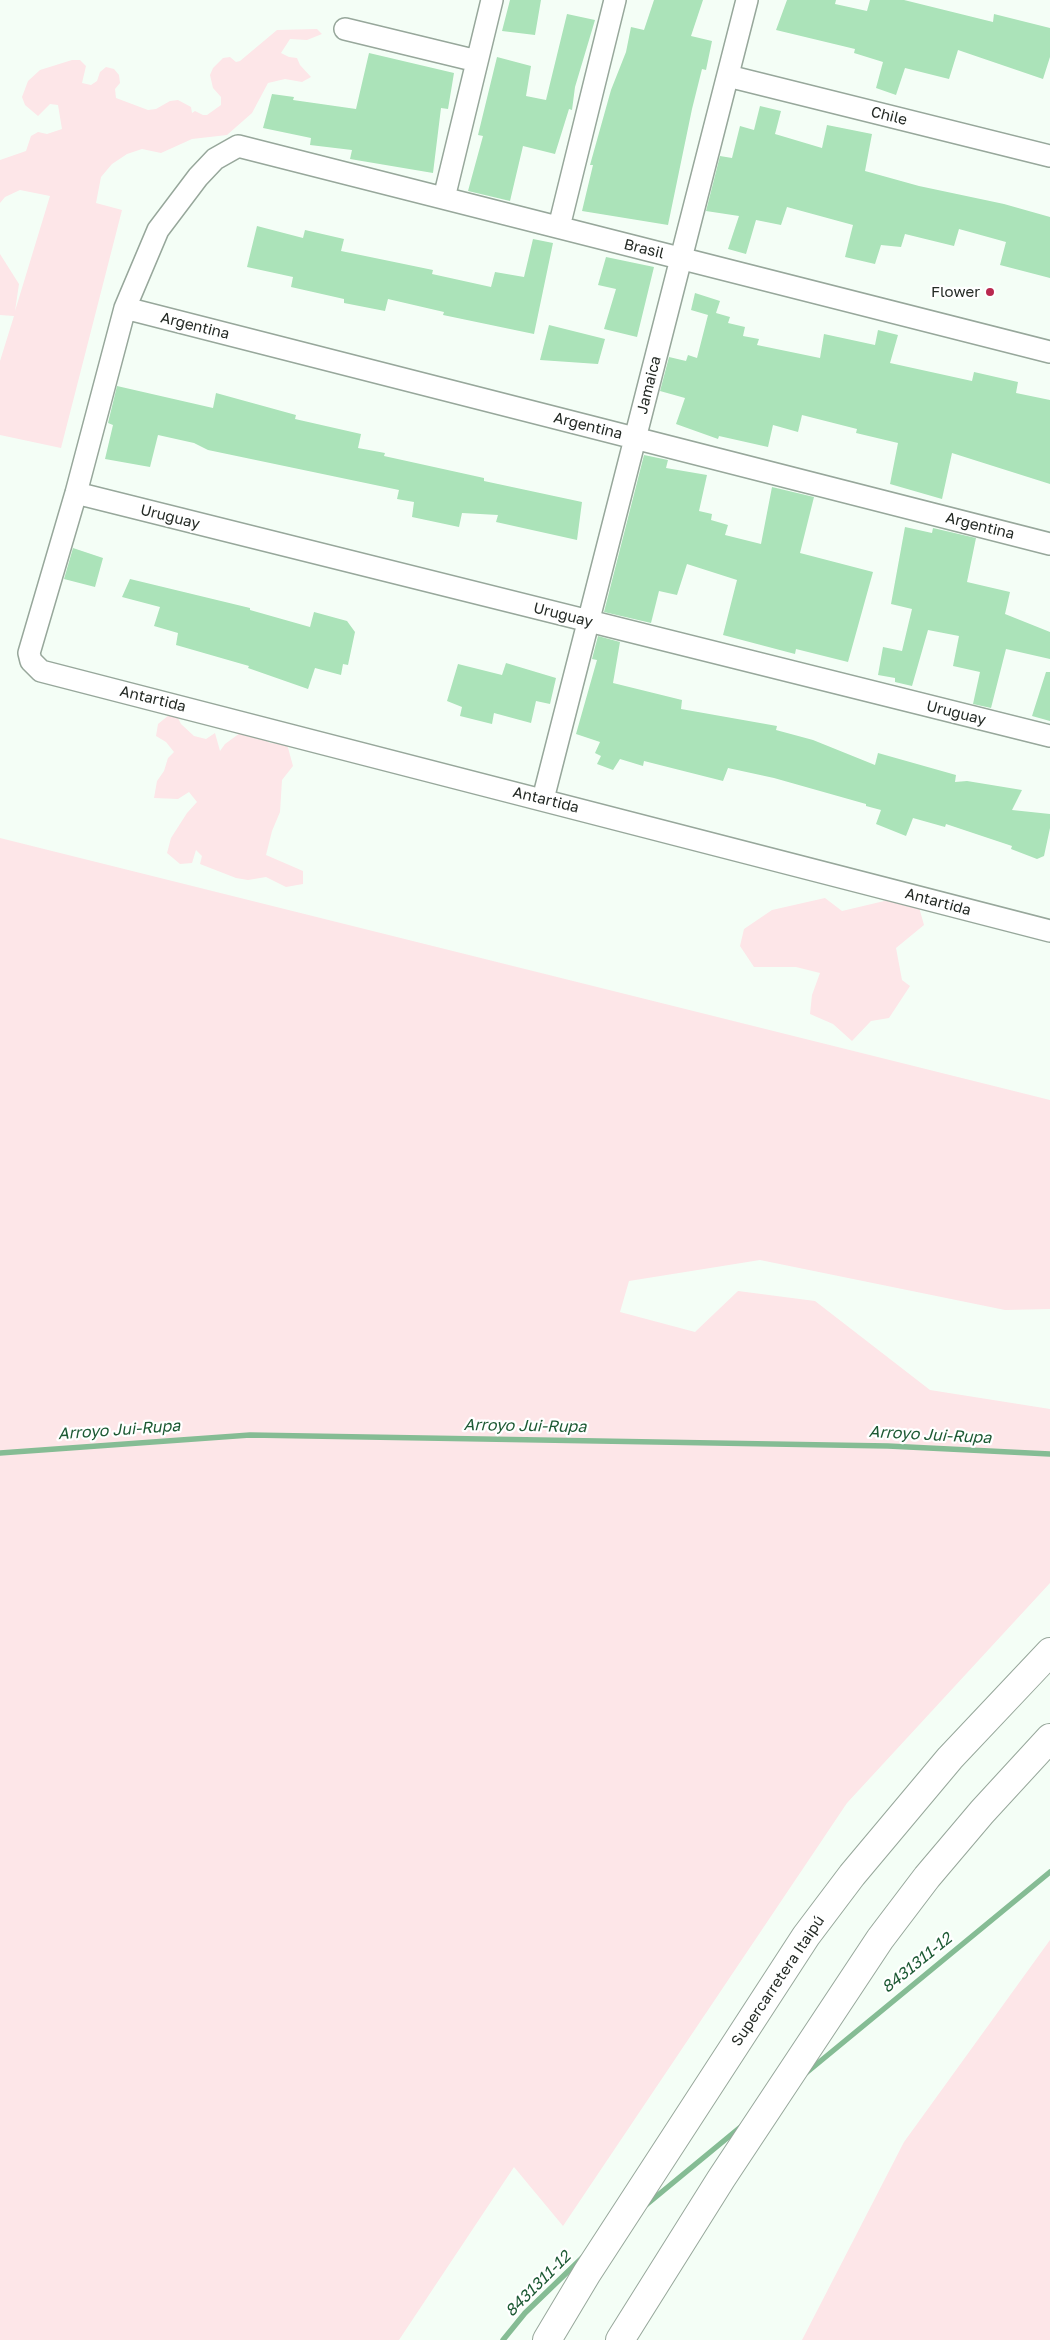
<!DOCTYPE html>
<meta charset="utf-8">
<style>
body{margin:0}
canvas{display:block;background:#f4fef6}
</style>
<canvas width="1050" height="2340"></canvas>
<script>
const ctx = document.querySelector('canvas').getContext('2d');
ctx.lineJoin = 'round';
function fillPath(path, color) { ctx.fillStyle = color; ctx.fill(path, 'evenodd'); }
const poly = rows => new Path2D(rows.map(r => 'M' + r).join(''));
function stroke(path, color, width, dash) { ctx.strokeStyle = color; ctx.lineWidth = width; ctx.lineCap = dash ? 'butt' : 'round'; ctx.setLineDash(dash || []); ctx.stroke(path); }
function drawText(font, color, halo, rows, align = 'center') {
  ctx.font = font + ' "Golos Text",sans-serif'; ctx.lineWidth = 4.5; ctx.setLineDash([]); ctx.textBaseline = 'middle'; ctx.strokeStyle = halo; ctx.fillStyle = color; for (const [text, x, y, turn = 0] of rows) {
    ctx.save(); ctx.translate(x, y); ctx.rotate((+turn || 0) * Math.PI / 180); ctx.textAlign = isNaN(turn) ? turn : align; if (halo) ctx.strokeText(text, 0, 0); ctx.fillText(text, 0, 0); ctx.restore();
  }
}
fillPath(poly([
 [317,29,322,34,307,40,290,39,281,53,289,57,297,58,300,65,311,77,302,82,285,79,268,83,252,113,227,135,192,139,161,153,142,149,127,154,112,164,101,177,96,203,122,210,61,448,0,435,0,361,14,316,0,315,0,254,19,284,15,311,50,196,20,190,5,197,0,203,0,160,26,151,31,136,38,132,47,134,62,129,58,105,50,104,38,116,25,105,22,97,28,81,40,70,72,60,80,60,86,66,82,83,91,85,97,81,100,72,106,67,114,69,119,75,120,83,115,89,116,98,148,110,156,109,170,101,178,100,191,107,192,113,195,111,203,115,207,115,221,105,221,97,213,88,210,75,213,68,223,58,230,57,236,62,240,61,277,30],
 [169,715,177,716,181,724,194,736,206,739,215,733,220,751,225,744,240,733,261,737,270,743,287,744,293,766,282,780,280,812,272,831,266,855,303,871,303,884,286,887,266,877,248,880,236,878,200,864,202,856,196,850,192,863,180,864,167,853,171,838,187,813,197,802,189,792,178,799,154,798,157,781,164,771,168,758,174,752,166,742,156,736,158,724],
 [0,838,1050,1100,1050,1309,1005,1310,760,1260,629,1281,620,1312,695,1332,738,1291,815,1301,930,1390,1050,1409,1050,1583,847,1803,563,2226,514,2167,399,2340,0,2340],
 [825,898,842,911,897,898,917,900,924,925,896,948,902,980,910,986,889,1018,871,1021,852,1041,833,1024,810,1014,812,995,820,973,796,967,754,967,740,946,744,929,772,910],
 [1050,1940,1050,2340,802,2340,904,2142]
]), '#fde6e8');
stroke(poly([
 [0,1453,250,1435,888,1446,1050,1454],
 [806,2073,1050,1872],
 [646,2205,743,2125],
 [503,2340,525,2313,583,2257]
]), '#85bc94', 5.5);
fillPath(poly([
 [510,0,541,0,535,35,502,31],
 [654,0,703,0,691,36,712,41,706,70,702,69,692,109,668,225,582,211,593,165,590,165,611,90,626,52,631,27,644,30],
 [787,0,836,0,835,4,867,11,870,0,904,0,993,22,994,14,1050,28,1050,57,1043,79,958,50,949,79,905,68,896,95,876,88,883,62,854,53,855,49,776,30],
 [567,14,595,20,575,87,572,110,569,109,555,154,523,146,510,201,468,191,483,136,478,135,497,57,531,66,526,96,546,100],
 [369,53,454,73,448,109,441,108,433,173,350,159,352,150,310,145,311,138,263,128,272,94,294,97,293,100,356,109],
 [760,106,781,111,775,134,822,148,827,125,872,134,865,171,919,186,1004,204,1050,217,1050,278,1000,265,1006,242,959,229,954,246,905,234,901,247,881,245,875,264,845,257,853,225,787,207,781,225,756,220,746,254,728,249,739,216,706,211,720,156,732,158,740,126,754,130],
 [257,226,303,238,305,230,344,239,341,251,433,270,432,274,491,287,495,272,524,277,533,239,553,243,534,334,443,315,444,312,388,299,385,311,344,303,344,299,291,287,293,277,247,267],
 [606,257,654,267,637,337,604,329,616,289,598,285],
 [695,293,720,301,716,313,730,317,728,323,745,327,743,336,759,339,757,345,820,358,824,334,875,345,878,330,898,335,890,363,972,381,974,372,1018,382,1016,393,1050,400,1050,484,952,453,942,499,890,484,898,443,856,433,857,429,802,415,798,432,773,425,768,447,719,436,718,439,676,424,685,398,660,391,669,357,686,361,688,355,697,358,708,315,691,310],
 [549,325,605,339,598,364,540,360],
 [117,386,213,408,216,393,296,415,295,419,361,434,358,448,385,453,384,456,484,478,484,481,582,502,577,540,496,522,498,515,462,513,459,527,412,517,414,502,397,499,399,490,208,450,194,443,158,435,150,467,105,459,113,425,108,423],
 [644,455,668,460,666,468,707,475,699,511,712,514,711,520,728,525,725,535,761,544,772,487,814,497,800,553,873,572,848,662,796,649,795,654,723,635,737,580,687,564,677,595,659,591,651,623,604,612],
 [905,527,932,533,933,528,976,538,967,582,1010,592,1005,614,1050,632,1050,659,1006,649,991,708,973,704,980,672,953,666,959,636,928,630,912,686,895,682,895,678,878,675,883,647,902,651,912,609,891,604],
 [73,548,103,558,95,587,64,579],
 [130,579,250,608,250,610,310,627,314,612,347,621,355,632,348,665,343,664,341,675,315,668,308,689,248,668,249,666,176,645,178,633,154,626,160,607,122,597],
 [598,636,620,642,613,683,682,700,681,709,777,726,776,730,813,740,875,765,878,753,956,775,955,782,967,781,1022,790,1012,810,1050,814,1050,828,1044,856,1037,859,1011,849,1012,846,946,824,945,827,913,818,906,836,876,824,881,810,866,806,866,804,774,778,728,768,723,781,644,761,643,766,620,759,613,770,597,764,601,756,595,753,600,742,576,734,597,660,592,659],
 [506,663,556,678,550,704,536,701,531,723,494,713,492,724,460,716,462,707,447,701,458,664,502,675],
 [1046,672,1050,672,1050,721,1032,716]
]), '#abe3b9');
const street = poly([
 [345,29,477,61],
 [728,76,1050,156],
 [444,198,492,0],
 [559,227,615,0],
 [125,308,1050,544],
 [1050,352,238,146,215,159,198,177,158,230,125,308,76,493,29,653,31,661,41,671,1050,931],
 [76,493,1050,736],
 [543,799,747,0]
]);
const secondary = poly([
 [547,2340,587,2273,806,1936,852,1875,950,1758,1050,1652],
 [620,2340,721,2179,880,1939,927,1877,982,1812,1050,1738]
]);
stroke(street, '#97a79b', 24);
stroke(secondary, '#97a79b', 30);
stroke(street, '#fff', 21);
stroke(secondary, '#fff', 28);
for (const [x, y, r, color] of [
 [990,292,5,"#b9294f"]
]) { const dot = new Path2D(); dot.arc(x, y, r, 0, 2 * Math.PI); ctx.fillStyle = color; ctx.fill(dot); stroke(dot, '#fff', 2); }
drawText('15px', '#242a25', '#fff', [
 ["Chile",889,116,14],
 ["Brasil",644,249,14],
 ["Argentina",195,326,14],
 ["Jamaica",649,385,-76],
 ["Argentina",588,426,14],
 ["Uruguay",170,517,14],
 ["Argentina",980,526,14],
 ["Uruguay",563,615,14],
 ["Antartida",153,699,14],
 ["Uruguay",956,713,14],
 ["Antartida",546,800,14],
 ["Antartida",938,902,15],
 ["Supercarretera Itaipú",778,1981,-56]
]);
drawText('15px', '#242a25', '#fff', [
 ["Flower",980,292]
], 'right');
drawText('italic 16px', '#1d5a34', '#fff', [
 ["Arroyo Jui-Rupa",525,1426,1],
 ["Arroyo Jui-Rupa",119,1430,-4],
 ["Arroyo Jui-Rupa",930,1435,3],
 ["8431311-12",917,1963,-39],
 ["8431311-12",538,2284,-45]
]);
</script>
